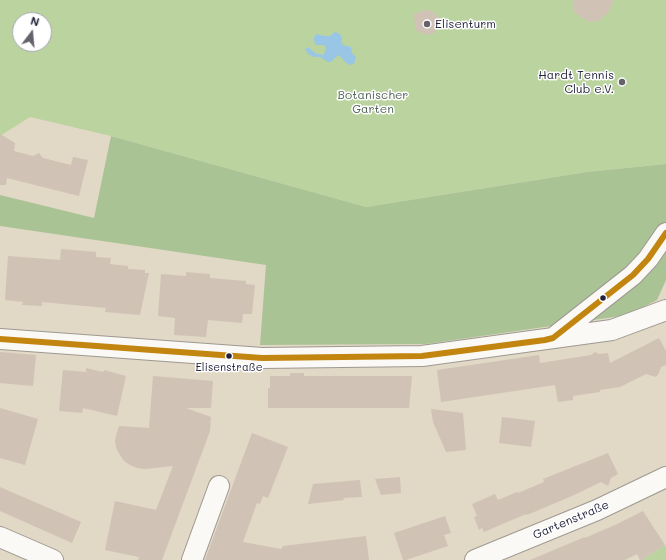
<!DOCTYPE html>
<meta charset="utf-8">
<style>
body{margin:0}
#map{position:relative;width:666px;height:560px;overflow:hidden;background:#e1d8c5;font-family:Mali,sans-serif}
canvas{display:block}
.north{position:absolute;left:12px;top:12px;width:40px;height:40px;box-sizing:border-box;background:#fff;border:1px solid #a7a7b1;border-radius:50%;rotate:16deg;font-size:11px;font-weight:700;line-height:16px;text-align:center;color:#22223b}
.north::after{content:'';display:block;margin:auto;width:14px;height:18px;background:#65626b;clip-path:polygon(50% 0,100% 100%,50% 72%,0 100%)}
</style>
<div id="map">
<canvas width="666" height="560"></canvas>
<div class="north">N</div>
</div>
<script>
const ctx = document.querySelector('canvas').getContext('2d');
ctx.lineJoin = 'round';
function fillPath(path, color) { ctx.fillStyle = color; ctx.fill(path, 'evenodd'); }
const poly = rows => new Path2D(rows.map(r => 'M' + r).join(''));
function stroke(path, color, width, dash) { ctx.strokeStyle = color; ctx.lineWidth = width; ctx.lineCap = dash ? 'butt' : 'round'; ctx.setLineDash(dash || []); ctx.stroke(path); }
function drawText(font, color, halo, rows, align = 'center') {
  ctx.font = font + ' Mali,sans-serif'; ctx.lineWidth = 3; ctx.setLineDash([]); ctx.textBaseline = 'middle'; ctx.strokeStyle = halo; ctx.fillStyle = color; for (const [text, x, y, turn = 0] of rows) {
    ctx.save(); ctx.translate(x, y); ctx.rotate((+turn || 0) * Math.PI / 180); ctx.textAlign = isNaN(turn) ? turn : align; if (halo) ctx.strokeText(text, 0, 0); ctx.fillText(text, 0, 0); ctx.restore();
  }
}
fillPath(poly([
 [0,0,666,0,666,164,587,172,366,207,111,136,30,117,0,136],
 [20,20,44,20,44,44,20,44],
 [665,545,666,547,666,560,642,560]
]), '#bbd39f');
fillPath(poly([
 [111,136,366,207,587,172,666,164,666,280,657,300,628,315,426,344,260,345,266,265,0,226,0,195,94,218]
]), '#aac395');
fillPath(poly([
 [335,32,340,34,342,39,341,42,343,45,351,47,352,53,356,57,354,64,350,65,345,62,342,58,338,55,331,62,328,62,320,57,314,57,308,54,305,49,308,47,315,53,323,55,325,52,326,48,324,45,316,45,314,41,314,37,317,34,324,36,330,36]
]), '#99c6e4');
fillPath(poly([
 [573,0,614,0,608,13,598,21,589,22,574,12],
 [425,10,429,10,433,12,439,18,439,26,434,33,427,35,419,32,416,30,415,26,414,14],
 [0,134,15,143,14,151,33,156,39,153,43,158,71,165,73,157,88,160,79,196,7,178,6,185,0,185],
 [61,249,96,252,96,257,111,258,110,264,128,266,128,269,145,270,145,273,149,273,140,315,105,312,106,308,42,302,42,306,22,305,23,302,5,300,8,256,60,260],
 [186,272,210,274,210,278,246,281,246,284,255,285,252,314,243,314,242,323,208,320,206,337,174,335,175,318,158,316,161,274,186,276],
 [659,338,666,351,666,365,661,367,659,373,656,377,646,374,620,387,600,390,600,392,573,396,573,400,558,402,555,385,441,402,437,370,539,355,540,363,591,355,595,352,599,354,608,353,610,363],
 [0,352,36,355,33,386,0,383],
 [86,368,103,372,104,370,126,376,117,416,83,408,82,413,59,411,63,370,86,372],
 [290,373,304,373,304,376,412,376,409,408,268,408,268,388,270,388,270,376,290,376],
 [153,376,213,381,211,408,186,408,211,417,210,431,162,560,138,560,139,557,105,550,115,501,156,510,173,466,145,469,137,468,130,465,124,461,118,452,116,447,115,441,116,436,119,426,149,428],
 [0,408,38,419,25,465,0,458],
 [431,409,463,413,466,450,446,452,433,422],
 [502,417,535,421,531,447,499,443],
 [252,433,288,447,268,498,263,496,260,504,257,503,243,542,281,549,283,546,366,536,369,560,205,560],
 [608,453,618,474,611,478,608,486,601,482,572,496,527,515,526,514,484,532,482,528,479,530,474,517,477,516,472,504,495,494,498,500,517,492,518,493,544,482,543,479],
 [400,477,401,493,381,495,375,479],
 [360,480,362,497,343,498,344,500,308,504,313,484],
 [0,487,81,522,72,543,0,511],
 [643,511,665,545,642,560,640,560,637,554,625,560,530,560,585,537,585,538,615,525],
 [445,516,451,533,444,535,448,546,406,560,403,560,394,533]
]), '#d1c2b6');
const minor = poly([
 [553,338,633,275,648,259,666,233],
 [0,339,262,358,422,356,612,330,666,310],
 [0,537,53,560],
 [192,560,219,486],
 [475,560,597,510,666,477]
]);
stroke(minor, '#9e9991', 22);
stroke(minor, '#faf9f6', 20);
stroke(poly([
 [0,339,262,358,422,356,545,340,553,338,633,275,648,259,666,233]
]), '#c2850f', 6);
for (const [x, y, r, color] of [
 [427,24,4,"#65626b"],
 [622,82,4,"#65626b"],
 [603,298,3.5,"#22223b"],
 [229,356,3.5,"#22223b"]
]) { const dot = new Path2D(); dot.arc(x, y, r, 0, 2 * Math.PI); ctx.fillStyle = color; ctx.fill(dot); stroke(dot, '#fff', 1.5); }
drawText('11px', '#22223b', '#fff', [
 ["Elisenstraße",229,368]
]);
drawText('12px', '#22223b', '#fff', [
 ["Elisenturm",435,24],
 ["Hardt Tennis",614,75,"right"],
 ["Club e.V.",614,89,"right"]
], 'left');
drawText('12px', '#4d5f53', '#fff', [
 ["Botanischer",373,95],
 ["Garten",373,109]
]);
drawText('12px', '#22223b', '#fff', [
 ["Gartenstraße",571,520,-23]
]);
</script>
